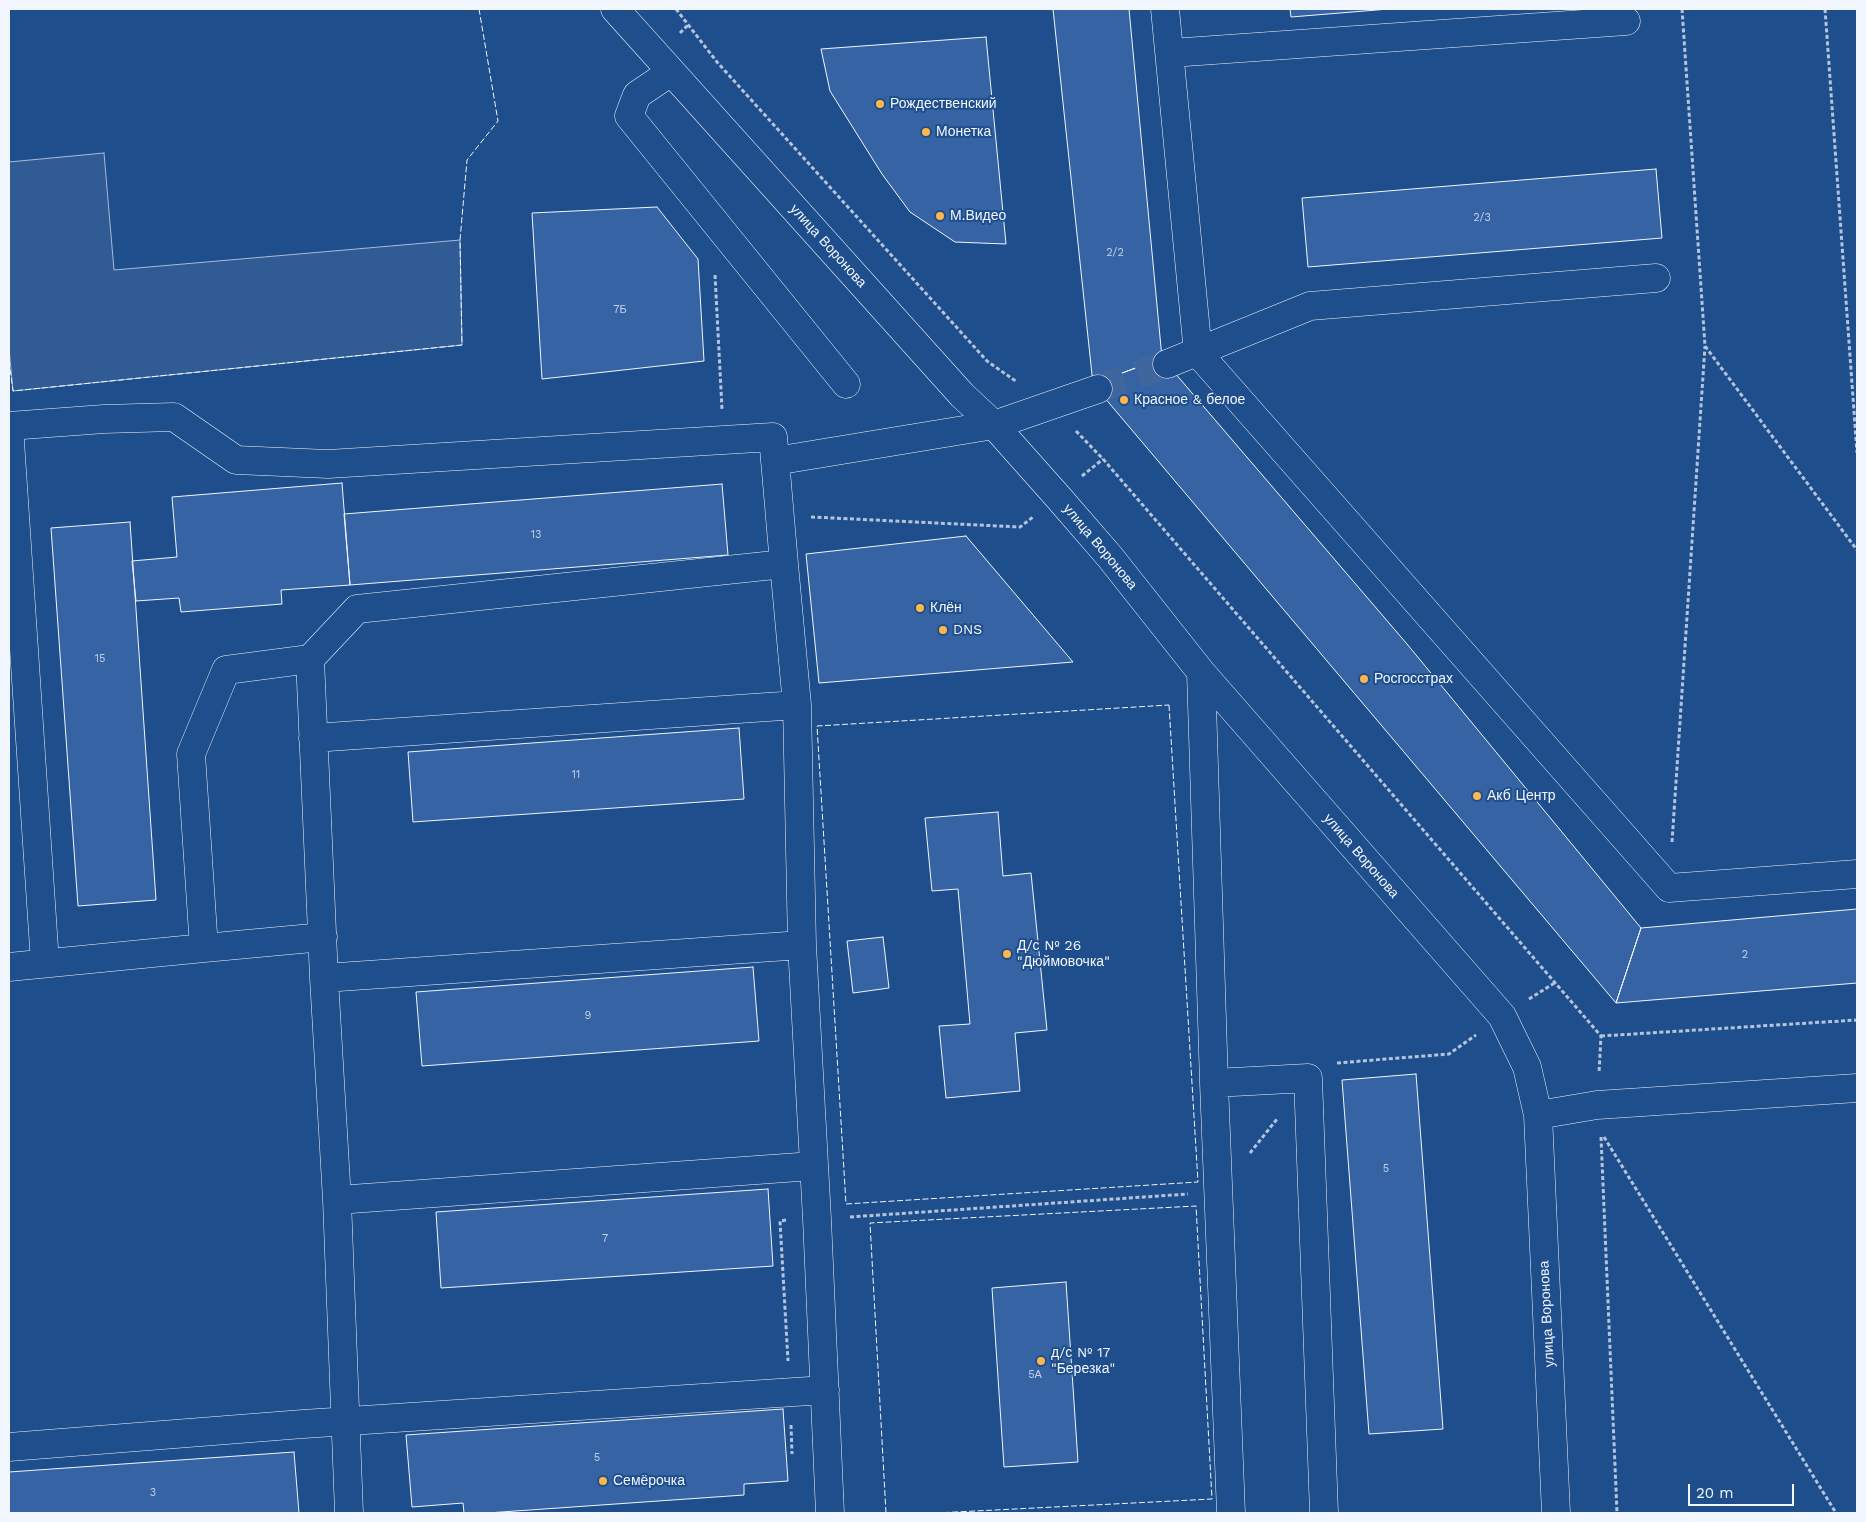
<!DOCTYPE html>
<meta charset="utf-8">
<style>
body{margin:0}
#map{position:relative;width:1866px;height:1522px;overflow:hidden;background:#1f4e8c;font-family:"Work Sans",sans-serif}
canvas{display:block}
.frame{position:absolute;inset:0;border:10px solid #f2f6ff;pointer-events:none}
.scale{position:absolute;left:1688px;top:1484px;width:106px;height:22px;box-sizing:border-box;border:2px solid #f2f6ff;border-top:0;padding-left:6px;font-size:15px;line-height:18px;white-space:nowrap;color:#f2f6ff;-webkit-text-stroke:4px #1f4e8c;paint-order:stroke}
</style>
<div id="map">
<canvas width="1866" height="1522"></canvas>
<div class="frame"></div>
<div class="scale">20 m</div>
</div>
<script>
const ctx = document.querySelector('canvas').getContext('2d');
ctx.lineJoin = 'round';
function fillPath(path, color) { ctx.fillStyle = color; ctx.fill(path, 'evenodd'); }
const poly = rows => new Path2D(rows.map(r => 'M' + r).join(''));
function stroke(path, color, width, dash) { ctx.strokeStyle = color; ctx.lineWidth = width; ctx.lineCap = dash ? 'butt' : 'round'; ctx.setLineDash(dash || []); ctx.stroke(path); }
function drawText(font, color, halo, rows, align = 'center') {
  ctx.font = font + ' "Work Sans",sans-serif'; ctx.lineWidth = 4; ctx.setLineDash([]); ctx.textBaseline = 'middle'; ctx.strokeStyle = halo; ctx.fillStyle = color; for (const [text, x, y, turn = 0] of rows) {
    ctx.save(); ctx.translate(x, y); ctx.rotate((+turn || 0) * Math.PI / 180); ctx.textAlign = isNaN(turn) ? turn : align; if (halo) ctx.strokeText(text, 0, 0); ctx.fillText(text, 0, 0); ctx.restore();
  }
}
const built = poly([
 [104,153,114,270,460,240,462,345,13,391,9,348,9,162,104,153]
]);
fillPath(built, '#305b95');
stroke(built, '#a8bbd7', 1);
const building = poly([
 [1053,9,1129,9,1162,358,1093,384,1053,9],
 [1290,9,1389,9,1291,17,1290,9],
 [986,37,1006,244,955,242,910,212,882,174,830,91,821,49,986,37],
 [1656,169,1662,238,1308,267,1302,198,1656,169],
 [657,207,698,259,704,361,542,379,532,213,657,207],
 [1162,358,1407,644,1641,928,1616,1003,1093,384,1162,358],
 [342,483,350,585,281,590,282,604,181,612,179,598,136,601,132,561,177,557,172,497,342,483],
 [722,484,728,555,350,585,344,514,722,484],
 [130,522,156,900,78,906,51,528,130,522],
 [966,536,1073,662,819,683,806,554,966,536],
 [739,728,744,799,413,822,408,752,739,728],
 [998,812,1003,876,1031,873,1047,1030,1015,1033,1020,1091,946,1098,939,1026,970,1024,958,889,932,891,925,818,998,812],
 [1857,909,1857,983,1616,1003,1641,928,1857,909],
 [883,937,889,988,853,993,847,941,883,937],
 [753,967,759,1041,422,1066,416,992,753,967],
 [1416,1074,1443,1429,1369,1434,1342,1080,1416,1074],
 [768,1189,773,1266,441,1288,436,1212,768,1189],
 [1066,1282,1078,1462,1004,1467,992,1288,1066,1282],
 [783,1409,788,1481,744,1484,744,1495,487,1513,464,1513,463,1503,412,1507,406,1435,783,1409],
 [294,1452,299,1513,9,1513,9,1472,294,1452]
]);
fillPath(building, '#3563a3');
stroke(building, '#f2f6ff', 1);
stroke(poly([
 [1098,389,1167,364]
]), '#3f679d', 28, [28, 14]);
const minor = poly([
 [615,9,962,395,994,425,1058,497,1110,557,1201,672,1502,1016,1527,1067,1538,1115,1556,1513],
 [1165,9,1198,353,1669,888,1857,874],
 [1171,53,1626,21],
 [671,72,637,95,629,116,846,384],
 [1167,364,1310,306,1656,278],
 [775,461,994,425,1098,389],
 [784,564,797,705,802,945,817,1219,830,1513],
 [1201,672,1214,1083,1308,1078,1324,1513],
 [313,738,797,705],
 [204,948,323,937],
 [45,963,9,426,104,419,174,417,236,460,328,464,773,437,784,564,357,609,310,659,324,978,337,1200,349,1513],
 [9,967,204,948,191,754,226,670,310,659],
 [324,978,802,945],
 [1214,1083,1231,1513],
 [1538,1115,1597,1105,1857,1088],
 [337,1200,813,1166],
 [9,1447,303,1424,825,1390]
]);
stroke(minor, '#f2f6ff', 29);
stroke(poly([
 [676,9,717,62,987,361,1017,382],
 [1682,9,1705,346,1857,550],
 [1825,9,1857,453],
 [680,33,688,25],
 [715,275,722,409],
 [1076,431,1103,459,1601,1036,1599,1073],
 [1082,476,1103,459],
 [811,517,1020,527,1033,517],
 [1672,842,1705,346],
 [1529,999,1556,982],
 [1601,1036,1857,1020],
 [1337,1063,1449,1054,1476,1035],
 [1601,1137,1617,1513],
 [1604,1137,1836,1513],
 [1250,1153,1277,1119],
 [850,1217,1188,1194],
 [786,1220,780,1221,788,1361],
 [791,1425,792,1454]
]), '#b3c4dc', 3, [4, 2.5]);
stroke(minor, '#1f4e8c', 28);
stroke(poly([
 [9,361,13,391,462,345,460,240,467,160,498,121,479,9],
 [1169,705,1198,1182,846,1204,817,726,1169,705],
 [886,1513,870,1223,1196,1206,1212,1499,936,1513]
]), '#f2f6ff', 1, [6, 2.5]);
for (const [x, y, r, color] of [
 [880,104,5,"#ffb74d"],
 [926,132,5,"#ffb74d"],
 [940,216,5,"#ffb74d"],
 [1124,400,5,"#ffb74d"],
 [920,608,5,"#ffb74d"],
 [943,630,5,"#ffb74d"],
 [1364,679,5,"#ffb74d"],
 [1477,796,5,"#ffb74d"],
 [1007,954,5,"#ffb74d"],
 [1041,1361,5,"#ffb74d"],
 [603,1481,5,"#ffb74d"]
]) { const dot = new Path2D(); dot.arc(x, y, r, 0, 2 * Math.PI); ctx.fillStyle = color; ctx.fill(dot); stroke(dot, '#1f4e8c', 2); }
drawText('11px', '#c3d1e8', null, [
 ["2/3",1482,218],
 ["2/2",1115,253],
 ["7Б",620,310],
 ["13",536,535],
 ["15",100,659],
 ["11",576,775],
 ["2",1745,955],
 ["9",588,1016],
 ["5",1386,1169],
 ["7",605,1239],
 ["5А",1035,1375],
 ["5",597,1458],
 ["3",153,1493]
]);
drawText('14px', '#f2f6ff', '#1f4e8c', [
 ["Рождественский",890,104],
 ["Монетка",936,132],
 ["М.Видео",950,216],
 ["Красное & белое",1134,400],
 ["Клён",930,608],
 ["DNS",953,630],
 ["Росгосстрах",1374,679],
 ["Акб Центр",1487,796],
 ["Д/с № 26",1017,946],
 ["\"Дюймовочка\"",1017,962],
 ["д/с № 17",1051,1353],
 ["\"Березка\"",1051,1369],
 ["Семёрочка",613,1481]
], 'left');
drawText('14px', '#f2f6ff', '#1f4e8c', [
 ["улица Воронова",828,246,48],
 ["улица Воронова",1100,547,50],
 ["улица Воронова",1361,856,49],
 ["улица Воронова",1547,1314,-93]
]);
</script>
